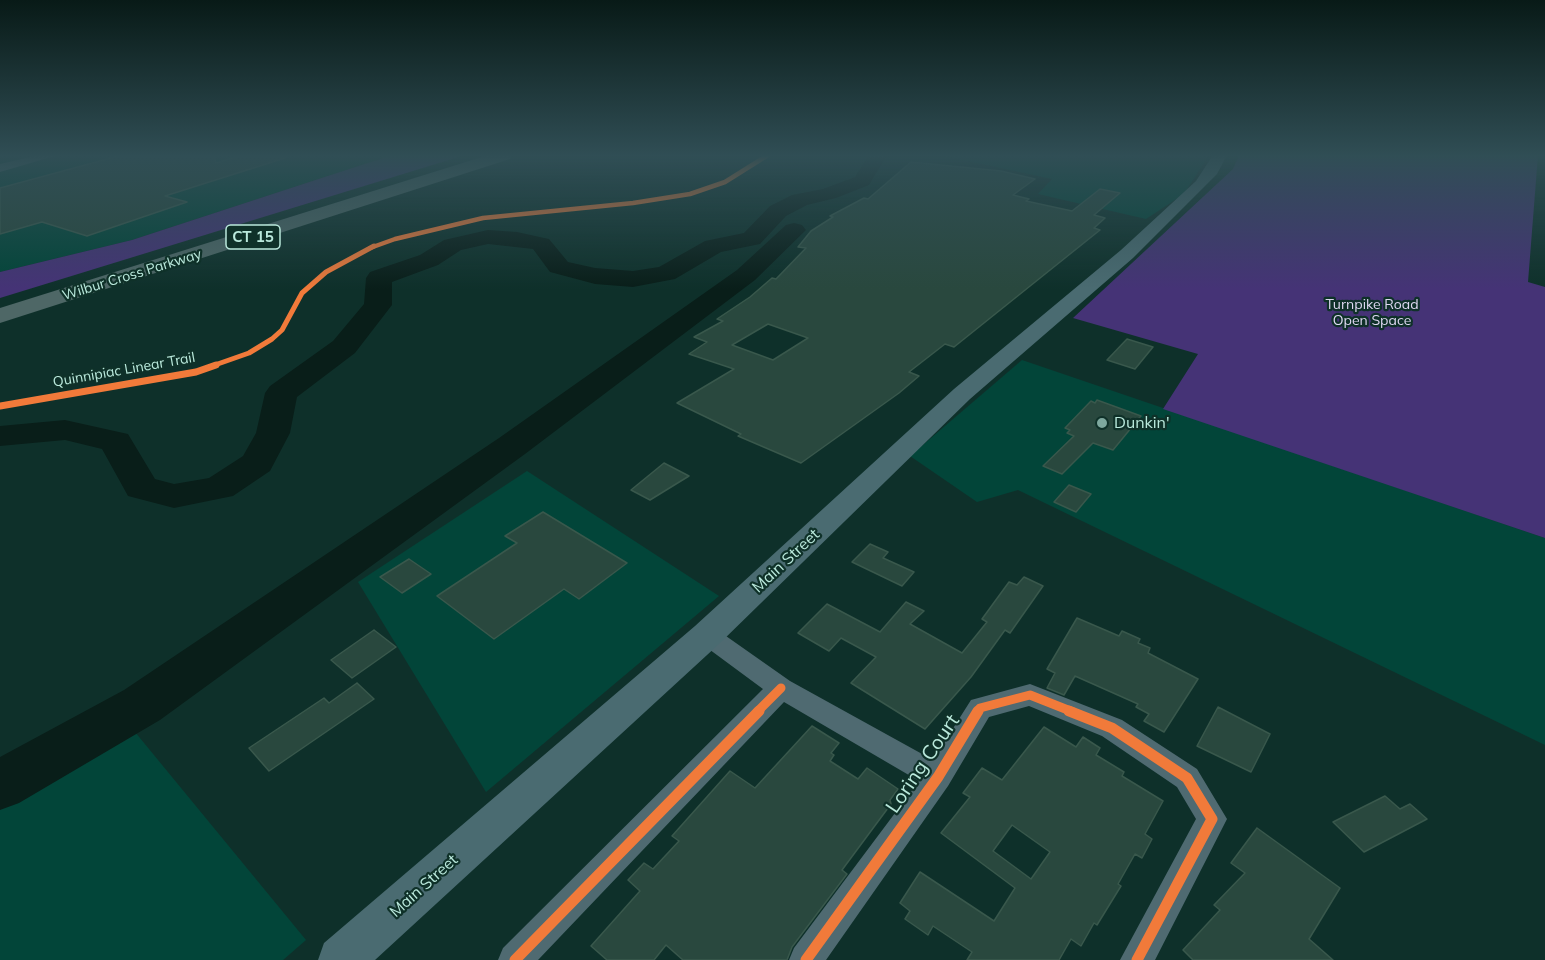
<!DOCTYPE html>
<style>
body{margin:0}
canvas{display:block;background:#0e302a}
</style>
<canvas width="1545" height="960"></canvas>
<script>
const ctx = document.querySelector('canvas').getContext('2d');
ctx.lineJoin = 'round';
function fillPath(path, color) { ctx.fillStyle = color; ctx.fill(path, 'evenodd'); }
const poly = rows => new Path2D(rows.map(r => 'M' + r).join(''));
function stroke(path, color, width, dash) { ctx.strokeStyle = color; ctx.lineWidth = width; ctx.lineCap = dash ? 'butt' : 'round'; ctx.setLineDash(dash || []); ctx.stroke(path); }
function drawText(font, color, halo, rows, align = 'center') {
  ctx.font = font + ' Mulish,sans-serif'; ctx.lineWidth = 4.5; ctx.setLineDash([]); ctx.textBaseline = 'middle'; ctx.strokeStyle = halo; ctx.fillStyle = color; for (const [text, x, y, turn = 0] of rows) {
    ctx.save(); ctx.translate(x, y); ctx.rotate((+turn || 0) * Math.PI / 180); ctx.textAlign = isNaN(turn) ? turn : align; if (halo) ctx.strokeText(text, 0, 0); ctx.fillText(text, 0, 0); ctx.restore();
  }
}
fillPath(poly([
 [0,155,392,155,132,240,0,272],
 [940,155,1209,155,1184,194,1146,219,1038,194,1052,179],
 [1022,360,1545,538,1545,745,1018,490,977,502,910,456],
 [527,471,719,596,486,792,358,582],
 [135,732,306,940,283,960,0,960,0,805]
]), '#024539');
fillPath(poly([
 [392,155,465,155,0,298,0,272,132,240],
 [1239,155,1538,155,1528,282,1545,287,1545,538,1163,409,1198,354,1073,318,1233,169]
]), '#453376');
fillPath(poly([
 [869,155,887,155,869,185,836,198,807,205,786,216,760,244,721,252,675,279,633,287,595,284,550,272,533,249,488,244,461,250,438,265,392,282,392,305,355,353,297,397,290,433,270,471,233,496,174,508,128,496,102,449,65,440,0,446,0,426,65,420,128,434,155,479,174,484,209,478,243,456,256,433,265,393,270,386,333,341,364,304,366,278,370,272,420,255,444,240,488,230,517,232,549,239,568,262,595,268,633,271,659,267,705,241,744,233,770,206,792,195,823,189,855,177,869,155],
 [794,223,802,225,806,230,755,280,525,454,160,720,19,803,0,810,0,757,124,690,499,438,737,270,786,225,794,223]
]), '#091e19');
const building = poly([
 [122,155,214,155,216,163,243,155,284,155,285,158,165,196,187,202,87,236,42,222,0,234,0,188,122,155],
 [911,162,1001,171,1035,179,1013,195,1029,199,1026,201,1072,211,1100,189,1120,193,1094,215,1105,218,1094,228,1100,230,954,347,945,344,909,372,919,376,899,393,801,463,738,436,741,434,677,403,734,369,689,354,707,342,694,337,723,321,717,319,750,297,772,278,776,279,806,248,798,247,811,231,833,217,830,216,864,198,868,199,911,162],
 [768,324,808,338,773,360,732,345,768,324],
 [1127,339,1153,347,1135,369,1107,360,1127,339],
 [1097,400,1141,416,1113,450,1093,443,1062,474,1043,466,1074,436,1067,433,1070,430,1065,428,1091,401,1095,403,1097,400],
 [664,463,689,476,650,500,631,490,664,463],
 [1069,485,1091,494,1076,512,1054,502,1069,485],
 [543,512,627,563,579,599,564,589,494,639,437,596,517,543,505,536,543,512],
 [870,544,888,552,883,558,914,572,902,586,852,562,870,544],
 [409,559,431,574,402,593,380,577,409,559],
 [1024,577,1043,586,1010,633,1005,630,971,677,925,729,851,683,876,657,841,638,829,651,798,633,827,604,880,632,906,602,924,611,910,624,962,653,987,622,982,619,1009,582,1017,585,1024,577],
 [1077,618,1119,636,1122,631,1140,639,1138,643,1150,648,1148,653,1198,679,1164,732,1144,721,1149,714,1136,707,1138,704,1075,676,1064,695,1047,688,1055,673,1047,669,1077,618],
 [374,630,396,647,352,678,331,660,374,630],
 [357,683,374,699,269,771,249,748,324,698,329,703,357,683],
 [1218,707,1270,734,1251,772,1197,746,1218,707],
 [812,726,839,743,831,753,834,755,830,761,858,779,867,768,898,789,890,800,891,804,842,870,847,874,792,947,787,960,683,960,666,945,654,960,607,960,591,946,640,891,628,880,644,863,653,869,679,841,672,836,730,771,755,788,812,726],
 [1044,727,1076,747,1083,737,1100,748,1096,755,1124,772,1122,776,1163,801,1145,834,1152,839,1142,858,1135,854,1118,884,1121,886,1097,925,1094,923,1081,946,1071,939,1059,960,967,960,972,952,933,926,928,935,905,919,910,911,900,903,920,872,994,921,1015,888,941,833,970,797,963,793,982,768,1002,780,1044,727],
 [1012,825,1050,852,1031,879,993,851,1012,825],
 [1385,796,1400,809,1410,804,1427,819,1364,852,1333,822,1385,796],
 [1257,828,1340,888,1309,939,1333,960,1193,960,1183,950,1220,910,1214,905,1245,873,1231,863,1257,828]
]);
fillPath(building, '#29483e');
stroke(building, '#39584c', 1.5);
fillPath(poly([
 [707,626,716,629,790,681,933,760,971,700,1030,684,1122,720,1197,769,1227,819,1155,960,1120,960,1196,819,1177,787,1102,736,1029,706,989,717,948,786,826,960,789,960,794,948,919,781,784,702,538,960,498,960,503,948,763,689,698,641,695,635,698,629,707,626]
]), '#4f6a71');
fillPath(poly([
 [39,155,58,155,0,172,0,164,39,155]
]), '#4f6a71');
fillPath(poly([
 [1213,155,1227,155,1217,174,1133,258,970,399,719,644,375,960,318,960,324,943,695,626,954,389,1121,250,1196,181,1213,155]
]), '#4a6b71');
fillPath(poly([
 [488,155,512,155,510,159,0,323,0,308,488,155]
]), '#4e6766');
stroke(poly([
 [370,248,395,239,483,218,633,203,690,194,725,182,768,155]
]), '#f17a3a', 4.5);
stroke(poly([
 [212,366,249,353,272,339,282,330,302,293,326,272,374,246]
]), '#f17a3a', 5);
stroke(poly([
 [0,406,196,372,216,365]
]), '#f17a3a', 7);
stroke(poly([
 [757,712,781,688],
 [977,712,980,708,1030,695,1073,712]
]), '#f17a3a', 9);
stroke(poly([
 [1069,711,1112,728,1187,778,1212,819,1137,960],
 [515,960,759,711],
 [806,960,938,777,978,711]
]), '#f17a3a', 11);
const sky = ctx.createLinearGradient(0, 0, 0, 289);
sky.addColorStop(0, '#081a17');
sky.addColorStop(0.54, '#304e55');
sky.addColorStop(1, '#304e5500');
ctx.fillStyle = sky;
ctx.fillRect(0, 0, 1545, 289);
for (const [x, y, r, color] of [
 [1102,423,6,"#7ea89e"]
]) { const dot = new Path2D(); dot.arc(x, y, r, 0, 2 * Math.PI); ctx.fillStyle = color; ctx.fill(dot); stroke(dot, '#0f3129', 2); }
drawText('14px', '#bae9dc', '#0f3129', [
 ["Wilbur Cross Parkway",132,275,-17],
 ["Quinnipiac Linear Trail",124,370,-10]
]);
drawText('14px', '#dfd9f2', '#0f3129', [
 ["Turnpike Road",1372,305],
 ["Open Space",1372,321]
]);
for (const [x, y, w] of [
 [253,237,54]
]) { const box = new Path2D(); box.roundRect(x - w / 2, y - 12, w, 24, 4.5); ctx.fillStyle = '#0f3129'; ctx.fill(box); stroke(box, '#bae9dc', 1.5); }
drawText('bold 15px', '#bae9dc', null, [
 ["CT 15",253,237]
]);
drawText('16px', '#bae9dc', '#0f3129', [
 ["Dunkin'",1114,423]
], 'left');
drawText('16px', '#bae9dc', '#0f3129', [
 ["Main Street",786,561,-43],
 ["Main Street",424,886,-42]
]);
drawText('20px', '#bae9dc', '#0f3129', [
 ["Loring Court",923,764,-56]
]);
</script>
